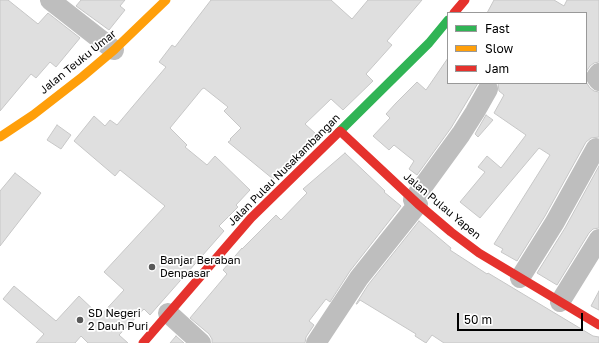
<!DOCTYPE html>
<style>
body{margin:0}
#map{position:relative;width:599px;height:343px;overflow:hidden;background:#fff;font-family:"Golos Text",sans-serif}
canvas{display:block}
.legend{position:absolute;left:447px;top:12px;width:140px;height:72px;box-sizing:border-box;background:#fff;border:1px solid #999;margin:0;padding:5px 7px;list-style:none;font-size:12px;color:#000}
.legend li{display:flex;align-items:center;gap:8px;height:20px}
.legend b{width:20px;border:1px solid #999}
.scale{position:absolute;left:457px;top:313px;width:126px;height:18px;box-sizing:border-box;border:2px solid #000;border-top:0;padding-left:5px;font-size:12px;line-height:14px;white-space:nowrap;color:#000;-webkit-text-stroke:3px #fff;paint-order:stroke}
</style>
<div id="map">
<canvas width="599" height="343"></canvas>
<ul class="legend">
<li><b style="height:5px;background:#30b455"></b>Fast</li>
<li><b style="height:5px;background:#ff9f0a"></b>Slow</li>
<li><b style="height:5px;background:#e5322d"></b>Jam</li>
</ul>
<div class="scale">50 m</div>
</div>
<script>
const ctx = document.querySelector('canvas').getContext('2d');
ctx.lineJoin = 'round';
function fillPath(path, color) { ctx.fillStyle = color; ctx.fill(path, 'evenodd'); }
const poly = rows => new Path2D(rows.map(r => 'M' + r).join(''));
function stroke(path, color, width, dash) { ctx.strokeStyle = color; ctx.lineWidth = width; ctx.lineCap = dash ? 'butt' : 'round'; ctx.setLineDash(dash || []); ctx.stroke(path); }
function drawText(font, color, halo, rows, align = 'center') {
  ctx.font = font + ' "Golos Text",sans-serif'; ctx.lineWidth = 3.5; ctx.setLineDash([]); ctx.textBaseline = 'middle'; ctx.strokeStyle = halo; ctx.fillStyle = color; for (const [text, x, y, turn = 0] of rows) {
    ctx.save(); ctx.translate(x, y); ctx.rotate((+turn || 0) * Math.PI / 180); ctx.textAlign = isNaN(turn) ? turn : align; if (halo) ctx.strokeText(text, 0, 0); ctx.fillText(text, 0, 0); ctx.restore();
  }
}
const building = poly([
 [0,0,8,0,38,24,48,13,80,38,56,67,50,62,36,78,31,74,0,111,0,0],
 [81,0,125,0,120,6,125,10,109,30,76,6,81,0],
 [211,0,331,0,352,19,368,0,422,0,387,41,392,45,366,74,373,81,343,110,331,99,305,124,316,134,297,156,273,179,228,142,231,140,230,139,241,128,224,111,228,107,204,88,202,89,170,128,187,145,185,147,207,165,215,156,250,190,236,205,238,207,219,226,224,231,150,315,144,309,119,335,128,343,88,343,81,336,75,343,36,343,44,334,3,299,14,286,56,321,79,296,100,316,124,290,104,272,165,206,120,170,115,176,74,141,94,116,105,126,110,120,117,125,166,67,159,62,172,45,175,47,211,0],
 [494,0,554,0,564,6,567,0,599,0,599,62,594,63,590,66,586,72,586,13,487,13,494,0],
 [448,58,448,83,478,83,451,128,417,175,409,169,414,161,394,145,389,150,373,136,390,118,386,114,396,103,417,82,426,90,448,58],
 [586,82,590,88,594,91,599,92,599,137,591,138,586,142,545,216,517,261,501,252,503,249,494,244,550,155,539,148,480,218,460,202,485,172,478,167,487,156,501,168,526,135,494,113,504,95,499,91,498,83,586,83,586,82],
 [486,115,493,120,478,137,475,134,486,115],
 [57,125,71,135,61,149,47,140,57,125],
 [345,153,385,191,384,192,401,206,350,271,330,302,326,299,309,321,314,325,306,337,305,343,212,343,212,339,209,334,190,318,227,274,223,270,242,248,242,249,276,215,281,220,307,193,303,189,345,153],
 [599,166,599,228,593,229,589,233,557,285,537,273,565,228,599,166],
 [15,173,41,193,0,246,0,191,15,173],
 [419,221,451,248,450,250,487,274,488,273,593,336,599,337,599,343,444,343,432,335,426,343,415,336,416,334,360,300,357,304,356,304,368,285,419,221],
 [599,291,599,310,591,306,599,291],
 [176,336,184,343,170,343,176,336]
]);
fillPath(building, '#dfdfdf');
stroke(building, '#c7c7c7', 1);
stroke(poly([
 [50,0,114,50],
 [599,73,596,77,599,81],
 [413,200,461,134,475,112,488,89],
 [520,278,555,222,596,148,599,150],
 [560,302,599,239],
 [168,313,201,343],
 [316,343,359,278,418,204]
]), '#bebebe', 20);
stroke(poly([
 [339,132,429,43,448,20]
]), '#30b455', 9);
stroke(poly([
 [0,137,33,115,82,77,114,50,166,0]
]), '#ff9f0a', 9);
stroke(poly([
 [454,13,465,0],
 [340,131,418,204,451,232,479,253,599,325],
 [143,343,251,218,339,132]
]), '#e5322d', 9);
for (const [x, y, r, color] of [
 [152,267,4,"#595959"],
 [80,320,4,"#595959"]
]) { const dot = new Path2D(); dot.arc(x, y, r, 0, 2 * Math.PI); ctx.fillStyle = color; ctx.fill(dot); stroke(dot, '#fff', 1.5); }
drawText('11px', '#000', '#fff', [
 ["Jalan Teuku Umar",78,62,-39],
 ["Jalan Pulau Nusakambangan",284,170,-45],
 ["Jalan Pulau Yapen",442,206,40]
]);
drawText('11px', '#000', '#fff', [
 ["Banjar Beraban",160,261],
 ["Denpasar",160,274],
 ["SD Negeri",88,314],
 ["2 Dauh Puri",88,327]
], 'left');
</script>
